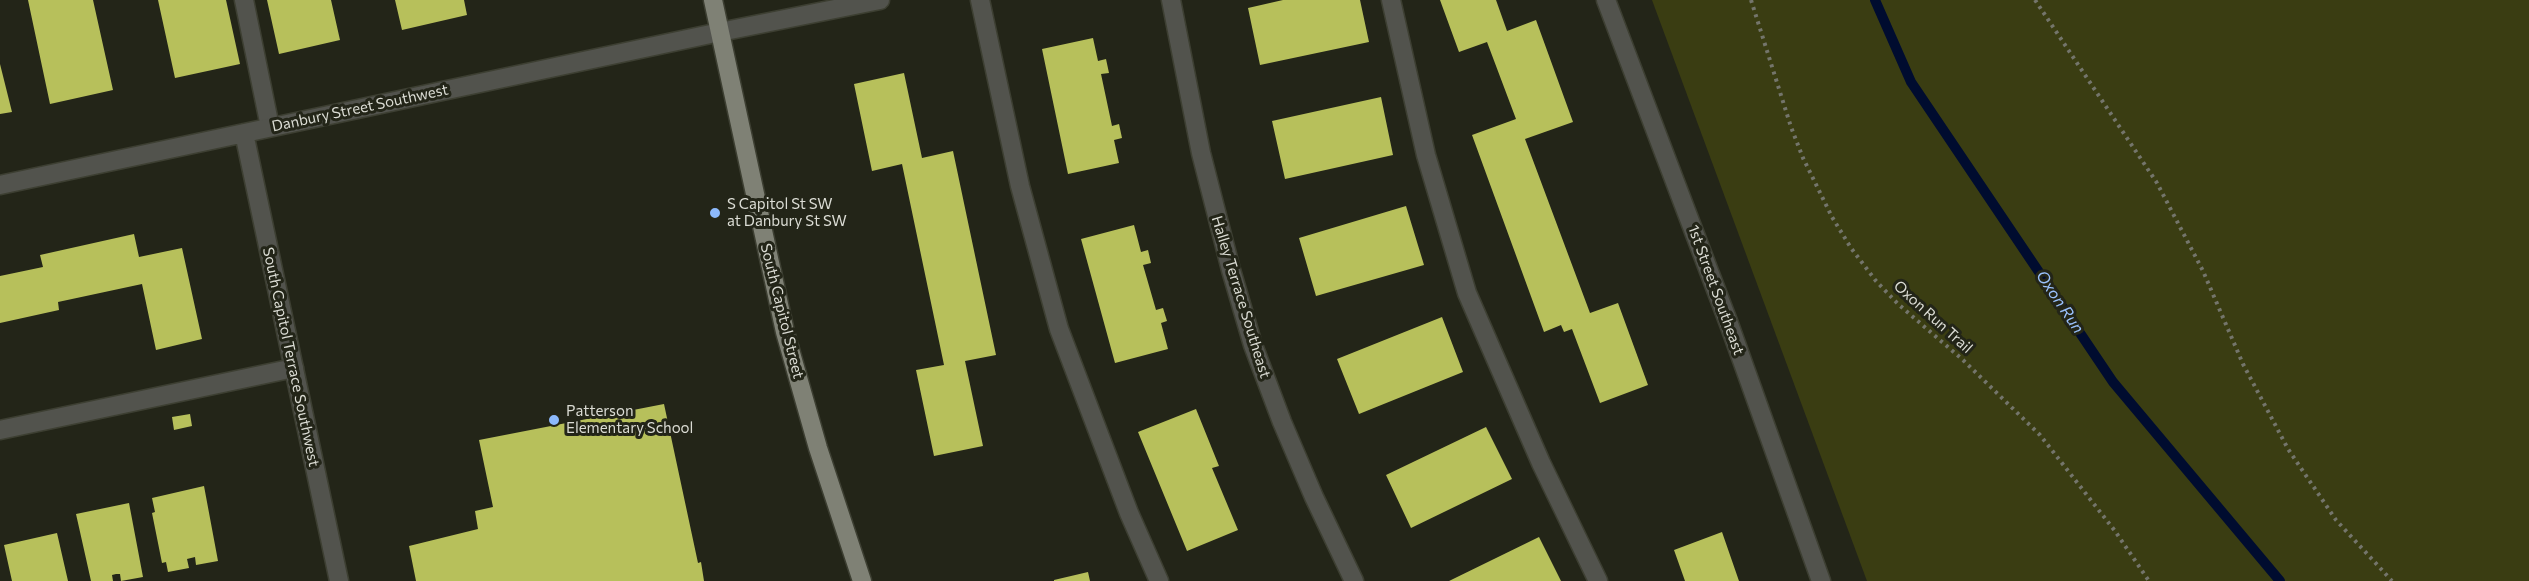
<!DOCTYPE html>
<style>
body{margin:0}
canvas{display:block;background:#232518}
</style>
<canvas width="2529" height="581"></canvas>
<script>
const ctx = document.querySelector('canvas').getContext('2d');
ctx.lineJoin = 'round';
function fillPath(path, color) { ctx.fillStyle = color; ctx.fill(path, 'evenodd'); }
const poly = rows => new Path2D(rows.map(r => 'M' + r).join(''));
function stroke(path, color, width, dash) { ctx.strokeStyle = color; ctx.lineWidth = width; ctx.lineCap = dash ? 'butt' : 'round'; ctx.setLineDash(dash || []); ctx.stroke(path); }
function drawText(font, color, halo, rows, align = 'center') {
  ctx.font = font + ' Commissioner,sans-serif'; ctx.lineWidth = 6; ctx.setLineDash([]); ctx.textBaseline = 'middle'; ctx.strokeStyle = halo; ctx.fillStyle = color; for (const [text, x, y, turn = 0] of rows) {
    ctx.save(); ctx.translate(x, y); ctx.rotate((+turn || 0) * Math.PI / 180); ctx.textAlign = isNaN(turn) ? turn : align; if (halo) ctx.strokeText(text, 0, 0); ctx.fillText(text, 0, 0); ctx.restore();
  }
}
fillPath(poly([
 [1652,0,2529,0,2529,581,1867,581]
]), '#3a3d12');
stroke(poly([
 [1875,0,1911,82,2113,382,2280,581]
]), '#000c2f', 10);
fillPath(poly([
 [28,0,93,0,113,90,50,104],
 [158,0,226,0,240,64,175,78],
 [267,0,331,0,340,40,279,54],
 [395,0,464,0,467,15,402,30],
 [1283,0,1360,0,1369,42,1260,65,1248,8],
 [1440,0,1496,0,1507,31,1536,20,1573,122,1525,139,1590,313,1618,303,1648,385,1600,403,1572,329,1564,332,1561,325,1544,332,1472,135,1516,119,1487,42,1459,52],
 [1093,38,1098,61,1106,59,1109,73,1101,74,1112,126,1119,124,1122,138,1114,140,1119,163,1068,174,1042,49],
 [0,64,12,112,0,114],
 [904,73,922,158,953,151,996,355,965,361,983,446,934,456,916,370,944,365,902,164,872,171,854,84],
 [1381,97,1393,155,1285,179,1272,121],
 [1406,206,1424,265,1316,296,1299,238],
 [1134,225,1141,252,1148,250,1151,263,1143,265,1156,310,1163,308,1167,321,1161,323,1168,349,1115,363,1081,239],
 [134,234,139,257,182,248,202,339,156,350,142,284,58,302,59,310,0,323,0,276,43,267,40,255],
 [1442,317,1463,372,1359,414,1337,359],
 [664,404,698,563,701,562,704,581,416,581,409,546,478,529,475,511,493,507,479,440],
 [1196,409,1219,466,1212,468,1238,530,1187,551,1138,432],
 [190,414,192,426,174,430,172,417],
 [1486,427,1512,479,1411,528,1386,475],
 [204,486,218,561,196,565,195,557,187,559,189,568,168,572,166,562,162,563,152,513,155,512,152,498],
 [129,503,143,577,121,581,120,574,116,574,112,575,113,581,91,581,76,514],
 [1722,532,1739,581,1685,581,1674,550],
 [57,533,68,581,12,581,4,545],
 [1539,537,1561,581,1449,581],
 [1088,572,1090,581,1054,581,1054,580]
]), '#b7c05b');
const service = poly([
 [244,0,270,127],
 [980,0,1020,186,1059,329,1129,513,1159,581],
 [1391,0,1426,155,1467,293,1541,463,1598,581],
 [0,430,294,368]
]);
const minor = poly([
 [1171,0,1201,153,1231,270,1253,345,1282,422,1314,497,1354,581],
 [1606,0,1729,324,1821,581],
 [244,133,339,581],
 [0,185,720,32,880,0]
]);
const primary = poly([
 [713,0,785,332,818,448,862,581]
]);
stroke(service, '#3d3f32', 21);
stroke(minor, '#3d3f32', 21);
stroke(primary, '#3d3f32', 21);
stroke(poly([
 [1751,0,1791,127,1803,158,1832,217,1851,248,1876,281,1898,304,1963,360,2040,435,2115,531,2149,581],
 [2035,0,2157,183,2203,271,2243,364,2288,449,2336,520,2392,581]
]), '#74756b', 4, [3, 4.5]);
stroke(service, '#52534d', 18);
stroke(minor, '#52534d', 18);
stroke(primary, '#7f8175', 18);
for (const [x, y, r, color] of [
 [715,213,6,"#8cb9fc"],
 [554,420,6,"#8cb9fc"]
]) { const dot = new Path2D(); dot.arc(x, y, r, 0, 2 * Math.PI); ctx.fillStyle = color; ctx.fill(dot); stroke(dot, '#232518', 2); }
drawText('15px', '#dbdcd4', '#232518', [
 ["Danbury Street Southwest",360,108,-12],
 ["1st Street Southeast",1716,290,70],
 ["Halley Terrace Southeast",1241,297,73],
 ["South Capitol Street",782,311,76],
 ["Oxon Run Trail",1933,317,42],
 ["South Capitol Terrace Southwest",291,357,78]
]);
drawText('15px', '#dbdcd4', '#232518', [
 ["S Capitol St SW",727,204],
 ["at Danbury St SW",727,221],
 ["Patterson",566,411],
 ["Elementary School",566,428]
], 'left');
drawText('italic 16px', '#9ac1fc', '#232518', [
 ["Oxon Run",2060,302,56]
]);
</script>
